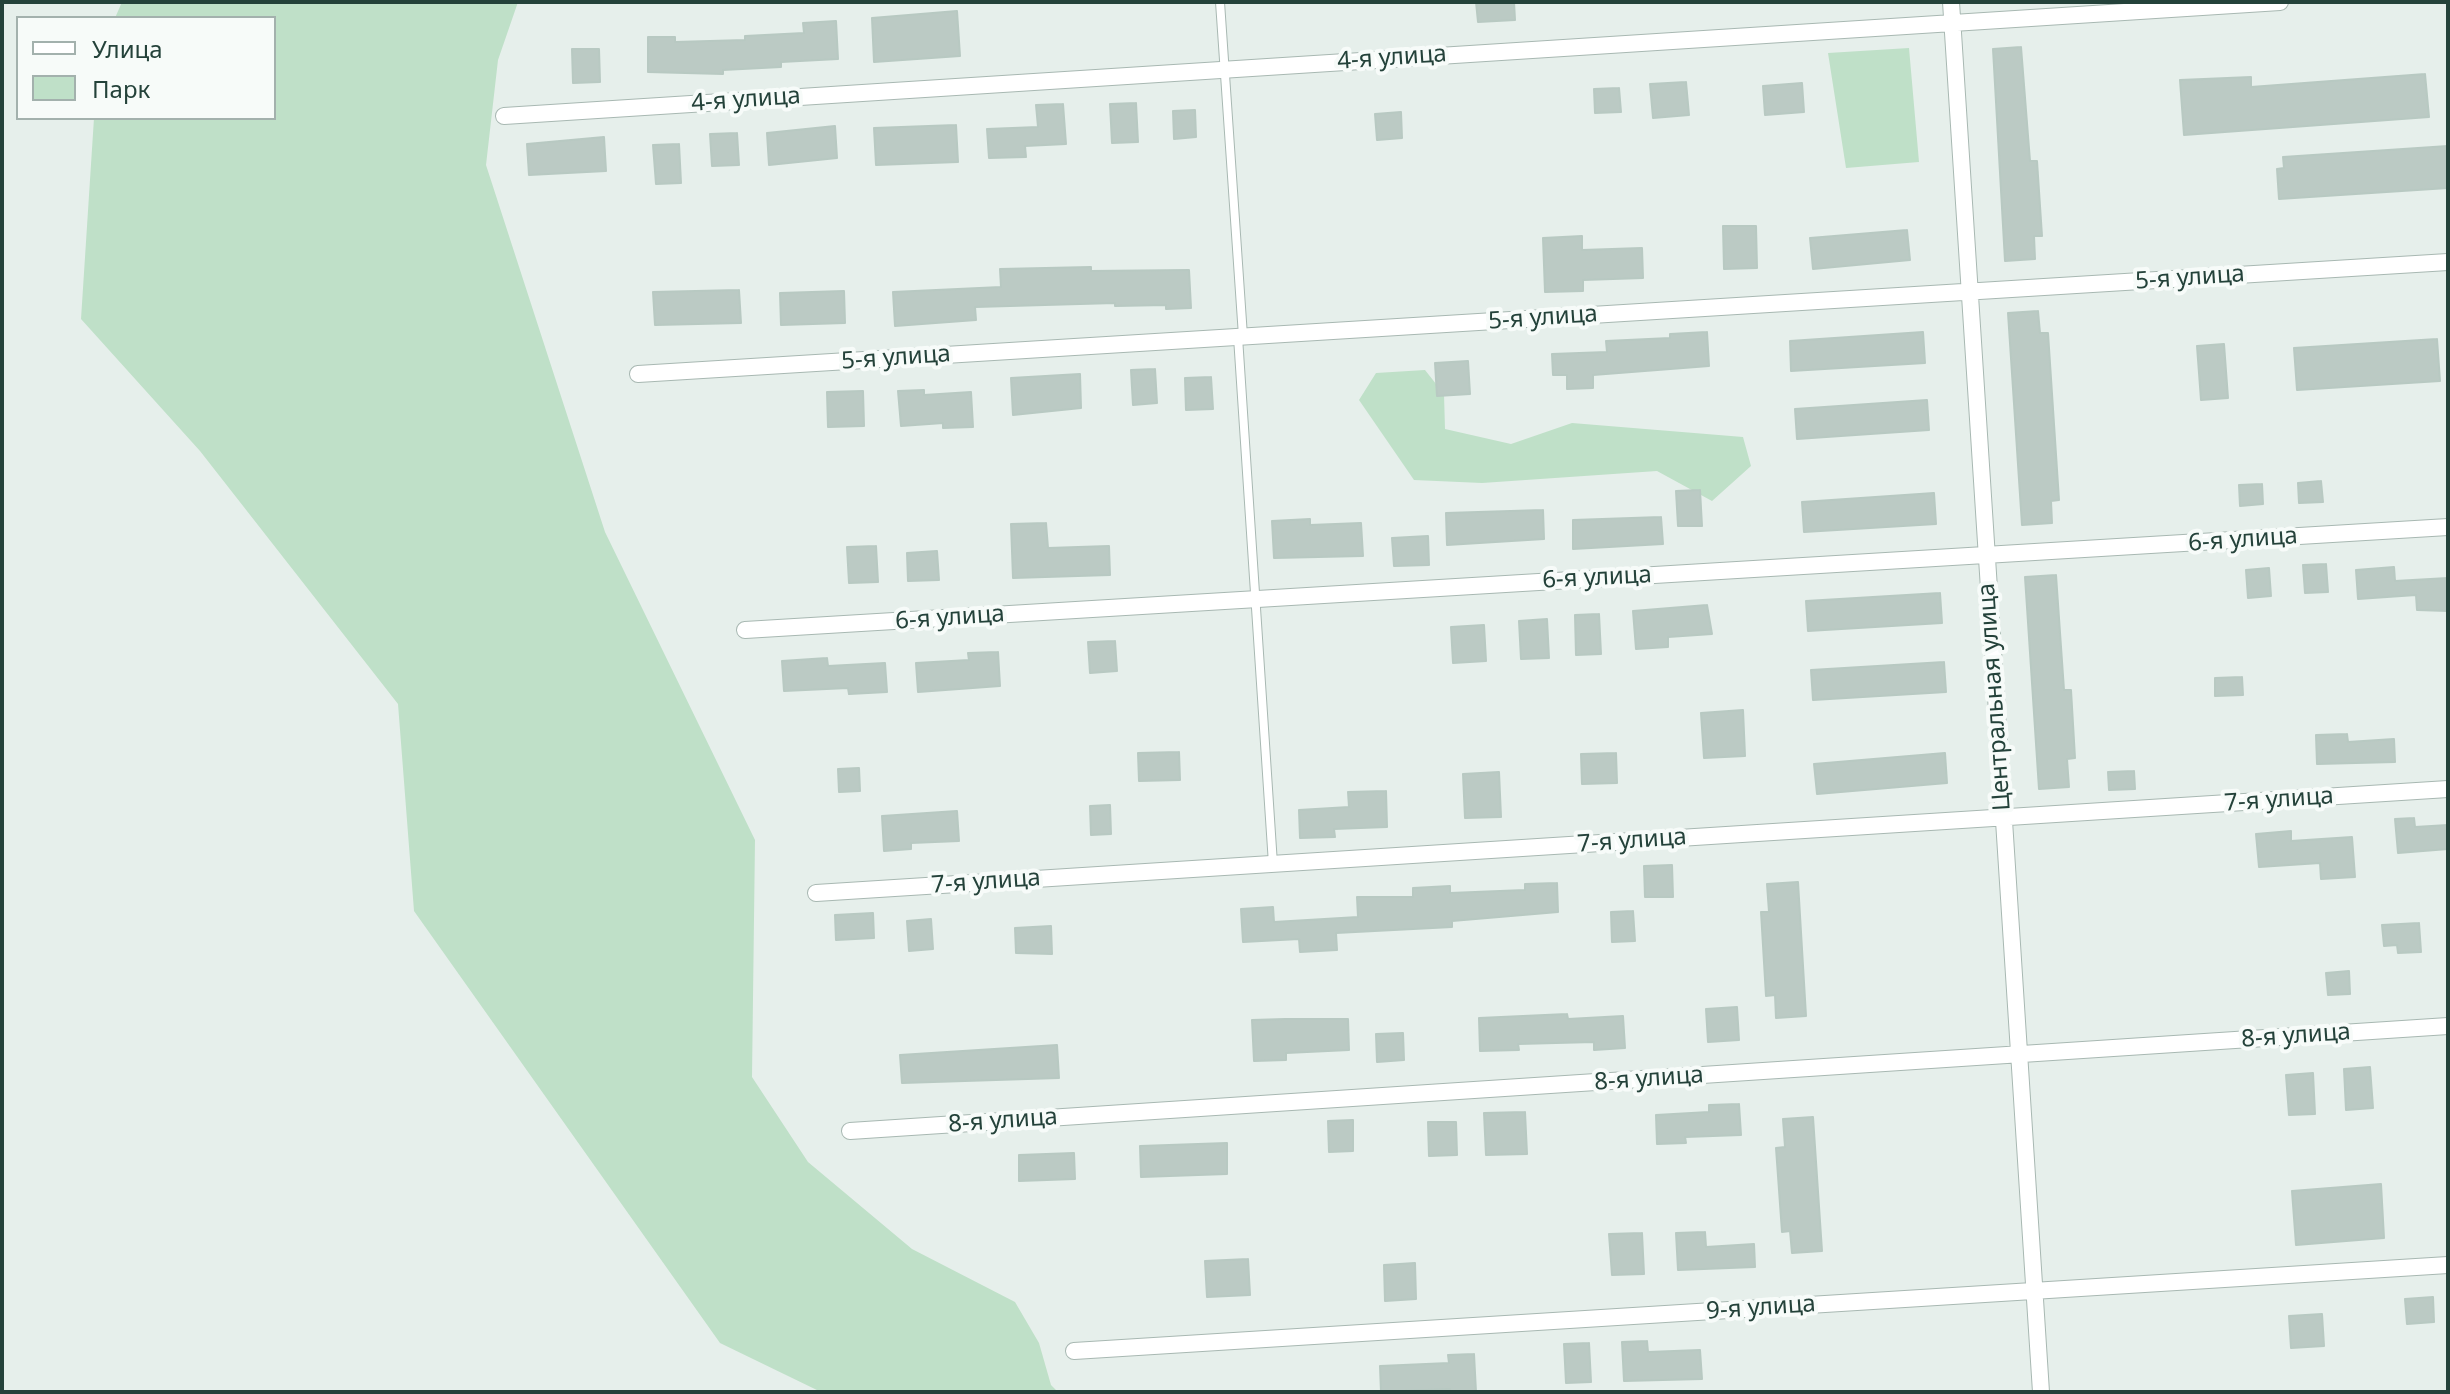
<!DOCTYPE html>
<meta charset="utf-8">
<style>
body{margin:0}
#map{position:relative;width:2450px;height:1394px;overflow:hidden;background:#e6efeb;font-family:"Noto Sans",sans-serif}
canvas{display:block}
.frame{position:absolute;inset:0;border:4px solid #24423a;pointer-events:none}
.legend{position:absolute;left:16px;top:16px;width:260px;height:104px;box-sizing:border-box;background:#f7fbf9;border:2px solid #a3b1ad;margin:0;padding:10px 14px;list-style:none;font-size:24px;color:#24423a}
.legend li{display:flex;align-items:center;gap:16px;height:40px}
.legend b{width:40px;border:2px solid #a3b1ad}
</style>
<div id="map">
<canvas width="2450" height="1394"></canvas>
<div class="frame"></div>
<ul class="legend">
<li><b style="height:10px;background:#fff"></b>Улица</li>
<li><b style="height:22px;background:#bfe0c8"></b>Парк</li>
</ul>
</div>
<script>
const ctx = document.querySelector('canvas').getContext('2d');
ctx.lineJoin = 'round';
function fillPath(path, color) { ctx.fillStyle = color; ctx.fill(path, 'evenodd'); }
const poly = rows => new Path2D(rows.map(r => 'M' + r).join(''));
function stroke(path, color, width, dash) { ctx.strokeStyle = color; ctx.lineWidth = width; ctx.lineCap = dash ? 'butt' : 'round'; ctx.setLineDash(dash || []); ctx.stroke(path); }
function drawText(font, color, halo, rows, align = 'center') {
  ctx.font = font + ' "Noto Sans",sans-serif'; ctx.lineWidth = 8; ctx.setLineDash([]); ctx.textBaseline = 'middle'; ctx.strokeStyle = halo; ctx.fillStyle = color; for (const [text, x, y, turn = 0] of rows) {
    ctx.save(); ctx.translate(x, y); ctx.rotate((+turn || 0) * Math.PI / 180); ctx.textAlign = isNaN(turn) ? turn : align; if (halo) ctx.strokeText(text, 0, 0); ctx.fillText(text, 0, 0); ctx.restore();
  }
}
fillPath(poly([
 [122,2,518,2,498,60,486,165,605,532,755,840,752,1077,808,1162,912,1249,1015,1302,1039,1343,1051,1385,1058,1392,821,1392,720,1343,414,911,398,704,200,451,81,319,94,118,274,118,274,18,115,18],
 [1909,48,1919,162,1846,168,1828,53],
 [1425,370,1444,394,1445,429,1511,444,1572,423,1743,437,1751,466,1712,501,1657,471,1482,483,1414,480,1359,400,1376,373]
]), '#bfe0c8');
const building = poly([
 [1476,2,1514,2,1515,20,1478,22,1476,2],
 [957,11,960,56,874,62,872,18,957,11],
 [836,21,838,59,781,62,781,67,723,70,723,74,648,72,648,37,675,37,675,42,745,40,745,36,804,33,803,23,836,21],
 [2021,47,2030,161,2037,161,2042,236,2034,236,2035,259,2005,261,1993,49,2021,47],
 [572,49,599,49,600,82,573,83,572,49],
 [2425,74,2429,117,2184,135,2180,80,2251,77,2251,87,2425,74],
 [1686,82,1689,115,1653,118,1650,84,1686,82],
 [1802,83,1804,112,1765,115,1763,86,1802,83],
 [1619,88,1621,112,1595,113,1594,89,1619,88],
 [1136,103,1138,142,1112,143,1110,104,1136,103],
 [1063,104,1066,144,1025,146,1026,157,989,158,987,129,1038,127,1036,105,1063,104],
 [1195,110,1196,137,1174,139,1173,111,1195,110],
 [1401,112,1402,138,1377,140,1375,114,1401,112],
 [956,125,958,162,876,165,874,128,956,125],
 [835,126,837,158,769,165,767,133,835,126],
 [737,133,739,165,712,166,710,134,737,133],
 [604,137,606,171,529,175,527,144,604,137],
 [679,144,681,183,656,184,653,145,679,144],
 [2448,146,2448,188,2279,199,2277,169,2284,168,2283,157,2448,146],
 [1723,226,1756,226,1757,268,1724,269,1723,226],
 [1907,230,1910,260,1813,269,1810,238,1907,230],
 [1582,236,1582,250,1642,248,1643,278,1583,280,1583,291,1545,292,1543,238,1582,236],
 [1091,267,1091,271,1189,270,1191,308,1166,309,1166,305,1115,306,1115,303,975,307,976,320,895,326,893,292,1001,287,1000,269,1091,267],
 [739,290,741,323,655,325,653,292,739,290],
 [844,291,845,323,781,325,780,293,844,291],
 [2038,311,2040,333,2048,333,2059,500,2051,501,2052,523,2022,525,2008,313,2038,311],
 [1707,332,1709,366,1593,375,1593,388,1567,389,1567,375,1553,375,1552,354,1607,352,1606,341,1670,338,1670,334,1707,332],
 [1923,332,1925,363,1791,371,1790,341,1923,332],
 [2437,339,2440,381,2297,390,2294,348,2437,339],
 [2224,344,2228,398,2201,400,2197,346,2224,344],
 [1468,361,1470,394,1437,396,1435,363,1468,361],
 [1155,369,1157,403,1133,405,1131,370,1155,369],
 [1080,374,1081,408,1013,415,1011,378,1080,374],
 [1211,377,1213,409,1186,410,1185,378,1211,377],
 [924,390,924,395,971,392,973,427,943,428,943,423,901,426,898,391,924,390],
 [863,391,864,426,828,427,827,392,863,391],
 [1927,400,1929,430,1797,439,1795,409,1927,400],
 [2321,481,2323,502,2299,503,2298,483,2321,481],
 [2262,484,2263,504,2240,506,2239,485,2262,484],
 [1700,490,1702,526,1678,526,1676,491,1700,490],
 [1934,493,1936,524,1804,532,1802,502,1934,493],
 [1543,510,1544,539,1447,545,1446,513,1543,510],
 [1661,517,1663,544,1573,549,1573,520,1661,517],
 [1310,519,1310,525,1361,523,1363,556,1274,558,1272,521,1310,519],
 [1046,523,1048,548,1109,546,1110,575,1013,578,1011,524,1046,523],
 [1428,536,1429,565,1394,566,1392,538,1428,536],
 [876,546,878,582,849,583,847,547,876,546],
 [937,551,939,580,908,581,907,553,937,551],
 [2326,564,2328,592,2305,593,2303,565,2326,564],
 [2394,567,2395,581,2448,578,2448,611,2417,610,2416,595,2358,599,2356,570,2394,567],
 [2269,568,2271,596,2248,598,2246,570,2269,568],
 [2056,575,2064,690,2071,690,2075,758,2067,759,2069,787,2039,789,2025,577,2056,575],
 [1940,593,1942,623,1808,631,1806,601,1940,593],
 [1707,605,1712,634,1668,637,1668,647,1636,649,1633,611,1707,605],
 [1599,614,1601,654,1576,655,1575,615,1599,614],
 [1547,619,1549,658,1521,659,1519,621,1547,619],
 [1484,625,1486,661,1453,663,1451,627,1484,625],
 [1115,641,1117,671,1090,673,1088,642,1115,641],
 [998,652,1000,686,918,692,916,663,969,660,968,653,998,652],
 [827,658,828,666,885,663,887,692,849,694,848,688,784,691,782,661,827,658],
 [1944,662,1946,692,1813,700,1811,670,1944,662],
 [2242,677,2243,695,2215,696,2215,678,2242,677],
 [1743,710,1745,756,1704,758,1701,713,1743,710],
 [2347,734,2348,742,2394,739,2395,762,2317,764,2316,735,2347,734],
 [1179,752,1180,780,1139,781,1138,753,1179,752],
 [1616,753,1617,783,1582,784,1581,754,1616,753],
 [1945,753,1947,783,1817,794,1814,764,1945,753],
 [859,768,860,791,839,792,838,769,859,768],
 [2134,771,2135,789,2109,790,2108,772,2134,771],
 [1499,772,1501,817,1465,818,1463,774,1499,772],
 [1386,791,1387,827,1334,829,1335,837,1300,838,1299,810,1349,807,1348,792,1386,791],
 [1110,805,1111,834,1091,835,1090,806,1110,805],
 [957,811,959,841,911,843,911,849,884,851,882,816,957,811],
 [2414,818,2415,827,2448,825,2448,849,2398,853,2395,819,2414,818],
 [2291,831,2291,841,2352,837,2355,877,2321,879,2320,863,2259,867,2256,834,2291,831],
 [1672,865,1673,897,1645,897,1644,866,1672,865],
 [1798,882,1806,1016,1776,1018,1775,995,1766,996,1761,912,1769,912,1767,884,1798,882],
 [1557,883,1558,912,1452,921,1452,927,1336,933,1337,950,1300,952,1299,939,1243,942,1241,909,1273,907,1274,922,1358,917,1357,897,1413,897,1413,888,1450,886,1450,893,1525,890,1525,884,1557,883],
 [1633,911,1635,941,1612,942,1611,912,1633,911],
 [873,913,874,938,836,940,835,915,873,913],
 [931,919,933,949,909,951,907,921,931,919],
 [2419,923,2421,952,2398,953,2397,945,2384,946,2382,925,2419,923],
 [1051,926,1052,954,1016,953,1015,928,1051,926],
 [2349,971,2350,994,2328,995,2326,973,2349,971],
 [1737,1007,1739,1040,1708,1042,1706,1009,1737,1007],
 [1567,1014,1568,1019,1623,1016,1625,1048,1594,1050,1594,1042,1518,1044,1519,1050,1480,1051,1479,1018,1567,1014],
 [1285,1019,1348,1019,1349,1050,1286,1053,1286,1060,1254,1061,1252,1020,1285,1019],
 [1403,1033,1404,1060,1377,1062,1376,1034,1403,1033],
 [1057,1045,1059,1078,902,1083,900,1055,1057,1045],
 [2370,1067,2373,1108,2346,1110,2344,1069,2370,1067],
 [2313,1073,2315,1114,2289,1115,2286,1075,2313,1073],
 [1739,1104,1741,1135,1685,1137,1686,1143,1657,1144,1656,1115,1709,1112,1709,1105,1739,1104],
 [1525,1112,1527,1154,1486,1155,1484,1113,1525,1112],
 [1813,1117,1822,1251,1792,1253,1790,1231,1782,1232,1776,1148,1785,1147,1783,1119,1813,1117],
 [1353,1120,1353,1151,1329,1152,1328,1121,1353,1120],
 [1428,1122,1456,1122,1457,1155,1429,1156,1428,1122],
 [1227,1143,1227,1174,1141,1177,1140,1146,1227,1143],
 [1074,1153,1075,1179,1019,1181,1019,1155,1074,1153],
 [2381,1184,2384,1238,2296,1245,2292,1191,2381,1184],
 [1705,1232,1706,1247,1754,1244,1755,1267,1678,1270,1676,1233,1705,1232],
 [1642,1233,1644,1274,1612,1275,1609,1234,1642,1233],
 [1248,1259,1250,1295,1207,1297,1205,1261,1248,1259],
 [1415,1263,1416,1299,1385,1301,1384,1265,1415,1263],
 [2433,1297,2434,1322,2407,1324,2405,1299,2433,1297],
 [2322,1314,2324,1346,2291,1348,2289,1316,2322,1314],
 [1647,1341,1648,1352,1700,1350,1702,1379,1624,1381,1622,1342,1647,1341],
 [1589,1343,1591,1382,1566,1383,1564,1344,1589,1343],
 [1474,1354,1476,1392,1450,1392,1450,1389,1381,1392,1380,1366,1449,1363,1448,1355,1474,1354]
]);
fillPath(building, '#bbcac4');
stroke(building, '#b8c9c2', 2);
const service = poly([
 [1220,2,1243,336],
 [1238,337,1273,864]
]);
const minor = poly([
 [1951,2,2041,1392],
 [504,116,2280,2],
 [638,374,2448,262],
 [745,630,2448,527],
 [816,893,2448,789],
 [850,1131,2448,1026],
 [1074,1351,2448,1265]
]);
stroke(service, '#a8b8b2', 10);
stroke(minor, '#a8b8b2', 18);
stroke(service, '#fff', 8);
stroke(minor, '#fff', 16);
drawText('24px', '#24423a', '#f7fbf9', [
 ["4-я улица",1392,58,-4],
 ["4-я улица",746,100,-4],
 ["5-я улица",2190,278,-4],
 ["5-я улица",1543,318,-4],
 ["5-я улица",896,358,-4],
 ["6-я улица",2243,540,-4],
 ["6-я улица",1597,578,-3],
 ["6-я улица",950,618,-4],
 ["Центральная улица",1995,697,-94],
 ["7-я улица",2279,800,-4],
 ["7-я улица",1632,841,-4],
 ["7-я улица",986,882,-4],
 ["8-я улица",2296,1036,-4],
 ["8-я улица",1649,1079,-4],
 ["8-я улица",1003,1121,-4],
 ["9-я улица",1761,1308,-4]
]);
</script>
